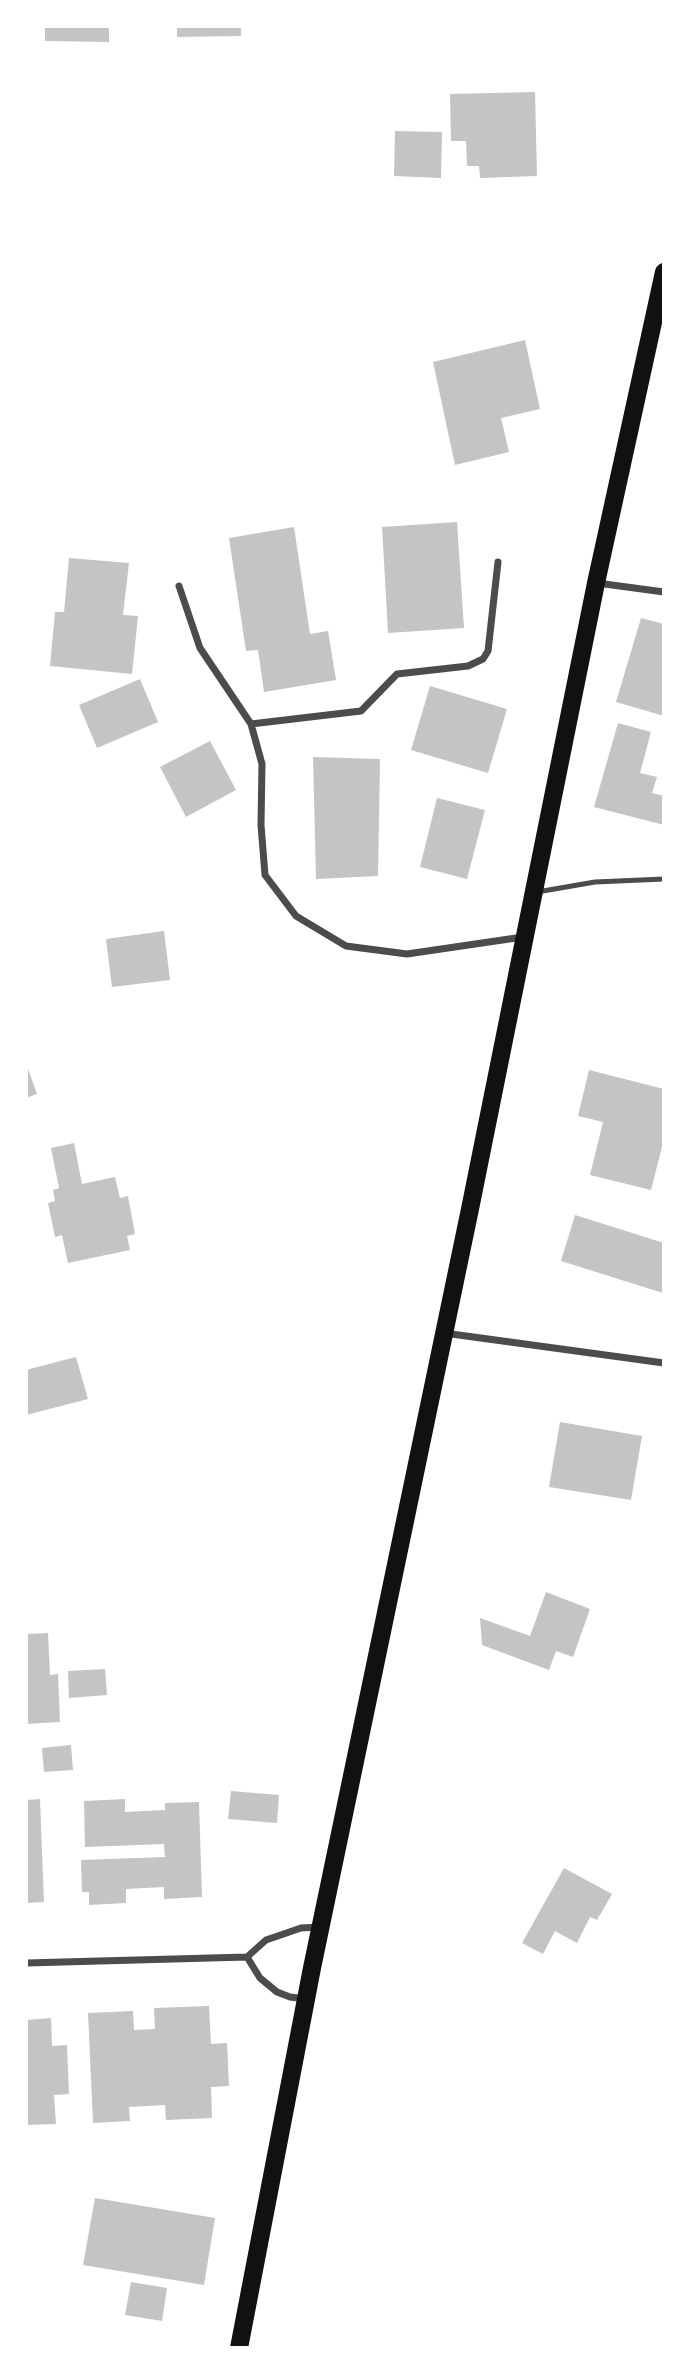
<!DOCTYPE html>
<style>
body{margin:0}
#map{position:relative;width:690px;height:2374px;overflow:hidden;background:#fff;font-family:"IBM Plex Serif",serif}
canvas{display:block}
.frame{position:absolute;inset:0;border:28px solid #fff;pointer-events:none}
</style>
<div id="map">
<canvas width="690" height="2374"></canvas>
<div class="frame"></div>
</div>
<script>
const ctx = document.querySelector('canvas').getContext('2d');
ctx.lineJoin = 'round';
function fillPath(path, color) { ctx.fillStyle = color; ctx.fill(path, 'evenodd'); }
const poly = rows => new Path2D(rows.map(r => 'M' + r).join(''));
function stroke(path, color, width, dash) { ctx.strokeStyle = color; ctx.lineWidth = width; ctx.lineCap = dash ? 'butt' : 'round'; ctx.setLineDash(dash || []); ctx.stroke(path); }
fillPath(poly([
 [45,26,109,26,109,42,45,41],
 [177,26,241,26,241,36,177,37],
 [535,92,537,176,480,178,479,166,467,166,466,141,451,141,450,94],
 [395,131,442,132,441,178,394,176],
 [525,340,540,409,501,418,509,452,455,465,433,362],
 [457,522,464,628,388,633,382,527],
 [294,527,310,634,328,631,336,680,264,692,258,650,246,651,229,538],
 [69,558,129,563,123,615,138,616,132,674,50,666,55,612,64,612],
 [641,618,664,624,664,716,616,702],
 [140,679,158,722,97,748,79,705],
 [430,686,507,709,488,773,411,750],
 [618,723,651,732,640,773,657,777,652,793,664,796,664,825,594,807],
 [210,741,236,790,186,817,160,767],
 [313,757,380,759,378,876,316,879],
 [437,798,485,810,467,879,420,867],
 [164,931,170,980,112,987,106,939],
 [26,1063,37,1094,26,1098],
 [589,1070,664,1089,664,1139,651,1190,590,1175,603,1122,578,1116],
 [74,1143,82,1184,115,1177,120,1198,128,1196,135,1234,127,1236,130,1250,68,1263,62,1235,55,1237,48,1203,55,1201,53,1190,59,1188,51,1148],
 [575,1215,664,1243,663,1293,561,1261],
 [76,1357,88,1399,26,1415,26,1370],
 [560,1422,642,1436,631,1500,549,1487],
 [546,1592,590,1609,573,1657,556,1651,549,1670,482,1645,480,1618,530,1636],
 [48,1633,50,1675,58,1674,60,1722,26,1724,26,1634],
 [105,1669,107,1695,69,1698,68,1671],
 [71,1745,73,1770,44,1772,42,1748],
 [231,1791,279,1795,277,1823,228,1819],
 [40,1799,44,1902,26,1903,26,1800],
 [125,1799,125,1812,165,1810,165,1803,199,1802,202,1897,164,1899,164,1887,126,1889,126,1903,89,1905,89,1892,82,1892,81,1860,165,1857,164,1844,85,1847,84,1801],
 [564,1868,612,1894,597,1920,590,1917,577,1943,555,1931,543,1954,522,1943],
 [209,2006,211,2044,227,2043,229,2086,211,2087,212,2118,166,2120,165,2105,129,2107,130,2121,93,2123,88,2013,133,2011,134,2030,155,2029,154,2008],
 [51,2018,52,2046,67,2045,69,2094,54,2095,56,2124,26,2125,26,2020],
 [95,2198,215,2218,204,2285,83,2265],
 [131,2282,167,2288,162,2321,125,2315]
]), '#c4c4c4');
stroke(poly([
 [537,892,595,882,664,879]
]), '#4c4c4c', 5);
stroke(poly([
 [597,583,664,592],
 [179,586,200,648,251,724,262,764,261,825,265,875,296,916,346,946,407,954,523,937],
 [251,724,361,711,397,674,468,666,483,659,488,651,498,562],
 [444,1333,664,1363],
 [247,1957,260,1978,277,1992,290,1997,306,1999],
 [26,1963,247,1957,266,1940,301,1928,320,1927]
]), '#4c4c4c', 7);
stroke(poly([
 [239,2348,312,1968,470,1209,596,583,664,272]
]), '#111', 18);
</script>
